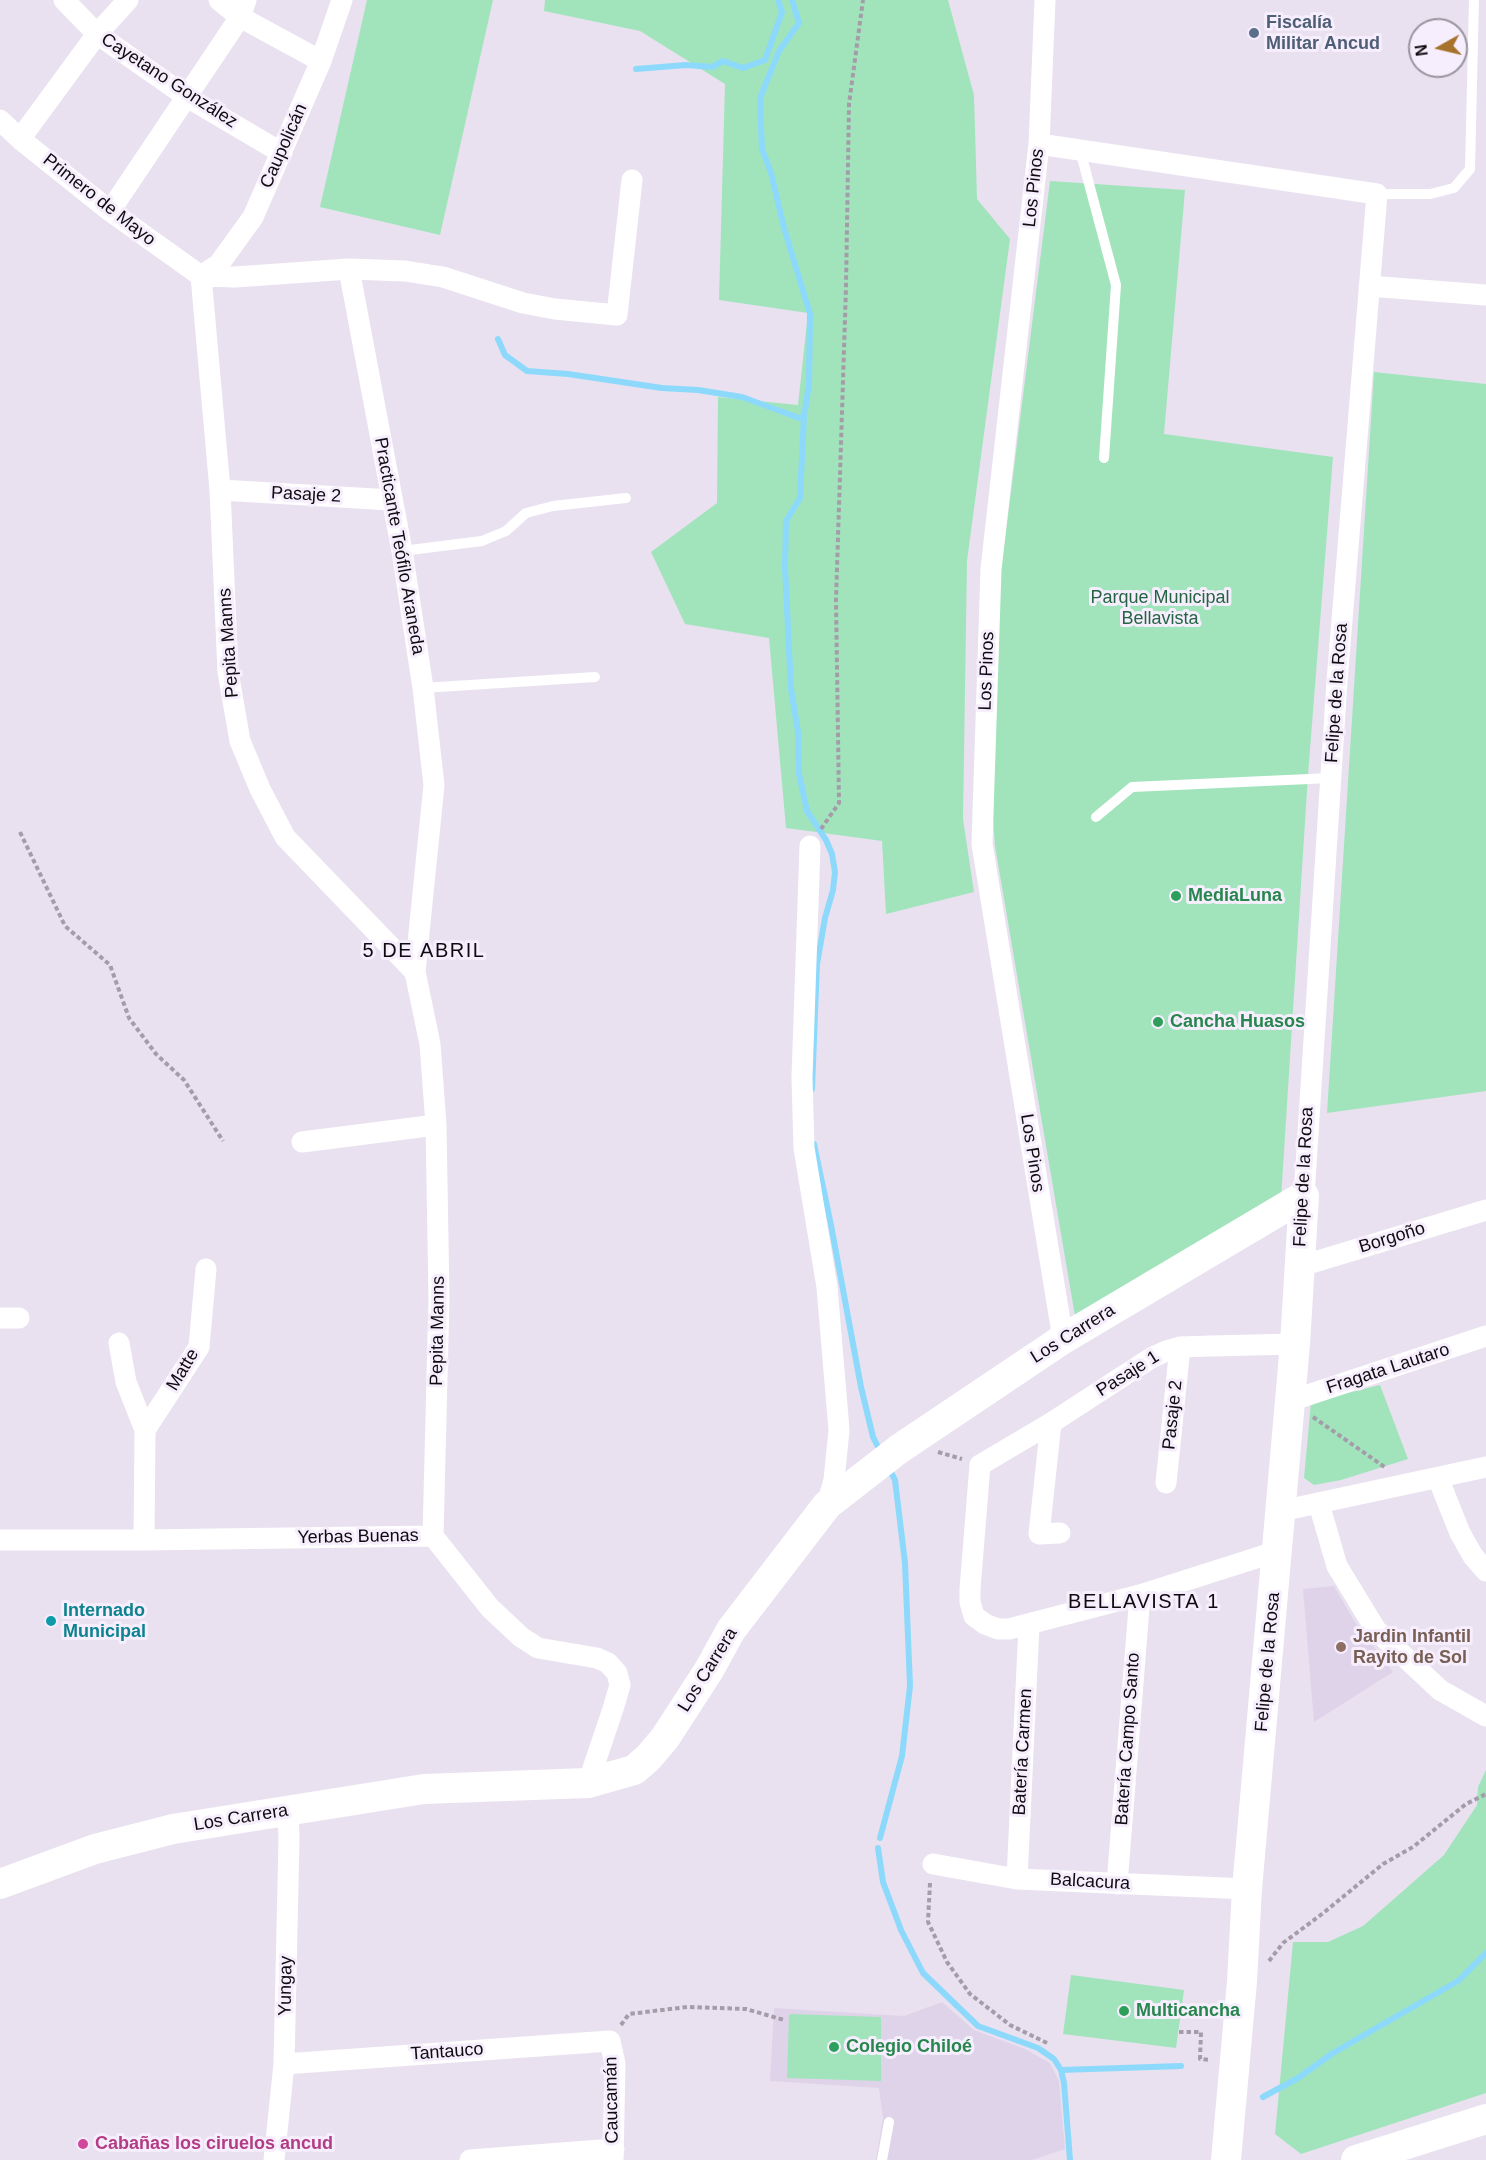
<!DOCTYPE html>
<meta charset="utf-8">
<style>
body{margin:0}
#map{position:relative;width:1486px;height:2160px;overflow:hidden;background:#e9e1f0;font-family:Arial,sans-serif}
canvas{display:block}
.north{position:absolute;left:1408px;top:18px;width:60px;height:60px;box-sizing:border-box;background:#f6eefd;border:2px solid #9a949f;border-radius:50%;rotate:262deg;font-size:16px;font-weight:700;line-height:24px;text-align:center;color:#0f0c11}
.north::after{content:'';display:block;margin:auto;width:21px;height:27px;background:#a7732c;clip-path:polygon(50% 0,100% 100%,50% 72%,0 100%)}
</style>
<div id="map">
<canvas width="1486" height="2160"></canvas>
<div class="north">N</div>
</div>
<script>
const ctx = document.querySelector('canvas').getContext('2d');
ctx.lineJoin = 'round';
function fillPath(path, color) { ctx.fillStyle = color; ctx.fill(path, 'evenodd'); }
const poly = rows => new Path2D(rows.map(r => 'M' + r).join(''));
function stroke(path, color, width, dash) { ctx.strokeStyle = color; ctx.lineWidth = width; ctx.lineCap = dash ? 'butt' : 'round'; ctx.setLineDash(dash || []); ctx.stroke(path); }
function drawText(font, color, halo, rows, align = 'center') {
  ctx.font = font + ' Arial,sans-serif'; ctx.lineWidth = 6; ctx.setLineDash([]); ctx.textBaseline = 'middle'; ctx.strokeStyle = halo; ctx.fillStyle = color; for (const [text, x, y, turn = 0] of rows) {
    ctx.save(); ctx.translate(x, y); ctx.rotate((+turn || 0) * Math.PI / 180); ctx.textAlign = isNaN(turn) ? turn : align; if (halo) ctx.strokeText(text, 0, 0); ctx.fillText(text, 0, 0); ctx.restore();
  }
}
fillPath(poly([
 [1334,1586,1355,1622,1393,1672,1314,1722,1303,1589],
 [942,2002,974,2030,1025,2049,1050,2063,1059,2081,1065,2149,1032,2160,876,2160,883,2118,879,2088,770,2081,774,2008,904,2016]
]), '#dfd3e9');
fillPath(poly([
 [367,0,493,0,440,235,320,207],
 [545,0,948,0,974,95,977,199,1010,239,967,561,963,819,974,892,886,914,882,841,786,828,769,638,685,624,651,552,717,503,718,397,798,405,808,313,719,300,725,84,640,31,544,11],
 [1050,181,1185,190,1164,434,1333,457,1308,775,1281,1199,1076,1322,995,846,992,806,1001,571],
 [1374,372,1486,384,1486,1091,1327,1113],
 [1380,1385,1408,1459,1341,1480,1314,1485,1304,1478,1311,1402],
 [1486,1770,1486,2093,1301,2154,1275,2134,1293,1942,1328,1942,1363,1926,1444,1855,1477,1805,1478,1787],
 [1071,1975,1184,1990,1176,2048,1063,2034],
 [789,2014,881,2017,881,2081,787,2078]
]), '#a1e4bc');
stroke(poly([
 [792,0,799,23,779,51,760,98,761,126,762,149,771,173,784,228,810,314,809,384,804,416,800,498,786,521,785,568,791,689,798,732,799,774,807,811,826,840,832,854,835,872,833,890,825,918,817,964,812,1089],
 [636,69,686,65,712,67,723,61,743,68,765,60,782,12,778,0],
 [498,339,505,355,527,371,568,374,662,388,698,390,742,397,799,418,804,416],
 [814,1144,831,1225,861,1387,873,1437,881,1453],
 [880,1838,902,1756,910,1686,905,1563,895,1480,888,1467],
 [878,1848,883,1882,901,1930,923,1973,978,2026,1038,2048,1054,2059,1061,2070,1064,2083,1070,2160],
 [1061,2070,1181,2066],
 [1263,2097,1298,2078,1333,2053,1458,1981,1486,1953]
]), '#8dd9fb', 6);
stroke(poly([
 [821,829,839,803,836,600,846,287,849,104,863,0],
 [20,832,65,926,110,965,129,1018,156,1054,184,1080,223,1141],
 [1313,1417,1386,1468],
 [938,1452,962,1459],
 [930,1883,928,1922,947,1962,970,1994,1010,2025,1047,2043],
 [1269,1961,1283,1943,1322,1914,1383,1864,1413,1847,1466,1804,1486,1794],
 [621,2025,629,2014,687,2007,746,2009,784,2020],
 [1179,2032,1201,2032,1200,2059,1210,2060]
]), '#a49da9', 4, [4.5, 3]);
stroke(poly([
 [1080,150,1116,285,1104,458],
 [1377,194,1430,194,1454,188,1470,169,1474,0],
 [402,551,482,541,506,531,526,513,553,506,626,498],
 [423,688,595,677],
 [1096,817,1132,787,1331,778],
 [882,2160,889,2122]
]), '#fff', 10);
stroke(poly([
 [64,0,97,34,187,97,282,153],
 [219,0,240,17,321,61],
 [1045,0,1039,144,991,569,982,844,1063,1339],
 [0,120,20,139,110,211,201,276],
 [20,139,97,34,128,0],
 [1039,144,1377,194,1337,681,1304,1196],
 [110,211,240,17,246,0],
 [349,269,405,271,443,277,523,303,555,309,617,315,632,180],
 [201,276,220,490,228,672,240,741,260,789,285,837,415,972,430,1044,436,1125,439,1299,433,1536],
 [201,276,235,277,349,269,402,551,423,688,434,785,415,972],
 [201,276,219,264,253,217,321,61,342,0],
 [1369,286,1486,295],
 [220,490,392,500],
 [810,846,802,1077,804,1148,827,1287,839,1430,834,1480,827,1505],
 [302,1142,436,1125],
 [1298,1267,1486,1210],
 [0,1318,19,1318],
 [119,1343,126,1382,145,1430],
 [1290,1401,1486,1336],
 [1051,1423,1039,1534,1060,1533],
 [1438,1478,1460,1533,1473,1556,1486,1571],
 [1166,1483,1180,1347],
 [1319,1504,1337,1566,1376,1630,1440,1690,1486,1716],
 [1281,1511,1486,1467],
 [433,1536,490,1608,521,1637,538,1648,597,1658,608,1663,617,1673,620,1685,613,1709,588,1783],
 [0,1540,144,1540,433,1536],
 [144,1540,145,1430,199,1347,206,1269],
 [1278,1551,1140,1595,1009,1629,998,1629,985,1624,974,1616,970,1602,970,1589,980,1465,1051,1423,1151,1358,1166,1351,1180,1347,1212,1346,1295,1344],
 [933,1864,1017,1879,1247,1889],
 [1017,1879,1029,1625],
 [1117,1884,1140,1595],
 [284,2064,610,2041,615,2064,613,2160],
 [274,2160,284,2064,289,1838,288,1811],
 [470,2160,614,2149]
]), '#fff', 21);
stroke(poly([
 [0,1884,95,1849,173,1829,424,1789,588,1783,634,1770,648,1758,665,1738,709,1670,731,1630,827,1505,899,1449,1063,1339,1304,1196],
 [1226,2160,1242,1981,1247,1889,1295,1344,1304,1196],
 [1356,2160,1486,2119]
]), '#fff', 30);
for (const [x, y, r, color] of [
 [1254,33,6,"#5c6f8a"],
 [1176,896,6,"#2e9e5b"],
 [1158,1022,6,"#2e9e5b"],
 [51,1621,6,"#0f9aa8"],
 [1341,1647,6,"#8d6e63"],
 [1124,2011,6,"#2e9e5b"],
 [834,2047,6,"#2e9e5b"],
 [83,2144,6,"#d1479c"]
]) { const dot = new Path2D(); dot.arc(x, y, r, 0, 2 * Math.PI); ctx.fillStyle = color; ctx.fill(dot); stroke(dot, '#f6eefd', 2); }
drawText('bold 18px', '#4e5e75', '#f6eefd', [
 ["Fiscalía",1266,23],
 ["Militar Ancud",1266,44]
], 'left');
drawText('18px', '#0f0c11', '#f6eefd', [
 ["Cayetano González",169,81,33],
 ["Caupolicán",284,146,-66],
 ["Los Pinos",1034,188,-84],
 ["Primero de Mayo",99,200,38],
 ["Pasaje 2",306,495,3],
 ["Practicante Teófilo Araneda",399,546,80],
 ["Pepita Manns",229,643,-94],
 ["Los Pinos",987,671,-88],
 ["Felipe de la Rosa",1337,693,-86],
 ["Los Pinos",1032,1153,81],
 ["Felipe de la Rosa",1304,1177,-87],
 ["Borgoño",1392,1238,-17],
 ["Pepita Manns",438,1331,-89],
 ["Los Carrera",1073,1334,-32],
 ["Fragata Lautaro",1388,1369,-18],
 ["Matte",183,1370,-59],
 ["Pasaje 1",1128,1374,-32],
 ["Pasaje 2",1173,1415,-84],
 ["Yerbas Buenas",358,1537,-1],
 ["Felipe de la Rosa",1268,1662,-85],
 ["Los Carrera",708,1670,-58],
 ["Batería Campo Santo",1128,1739,-86],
 ["Batería Carmen",1023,1752,-87],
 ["Los Carrera",241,1818,-9],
 ["Balcacura",1090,1882,3],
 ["Yungay",286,1986,-89],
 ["Tantauco",447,2052,-4],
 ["Caucamán",612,2100,-91]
]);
drawText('18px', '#246443', '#f6eefd', [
 ["Parque Municipal",1160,598],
 ["Bellavista",1160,619]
]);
drawText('bold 18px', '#27864d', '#f6eefd', [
 ["MediaLuna",1188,896],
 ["Cancha Huasos",1170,1022],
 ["Multicancha",1136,2011],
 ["Colegio Chiloé",846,2047]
], 'left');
drawText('bold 18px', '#0d838f', '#f6eefd', [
 ["Internado",63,1611],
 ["Municipal",63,1632]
], 'left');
drawText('bold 18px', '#785e54', '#f6eefd', [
 ["Jardin Infantil",1353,1637],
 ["Rayito de Sol",1353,1658]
], 'left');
drawText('bold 18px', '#b23c85', '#f6eefd', [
 ["Cabañas los ciruelos ancud",95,2144]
], 'left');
ctx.letterSpacing = '1.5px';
drawText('20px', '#0f0c11', '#f6eefd', [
 ["5 DE ABRIL",424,951],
 ["BELLAVISTA 1",1144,1602]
]);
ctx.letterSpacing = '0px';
</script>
